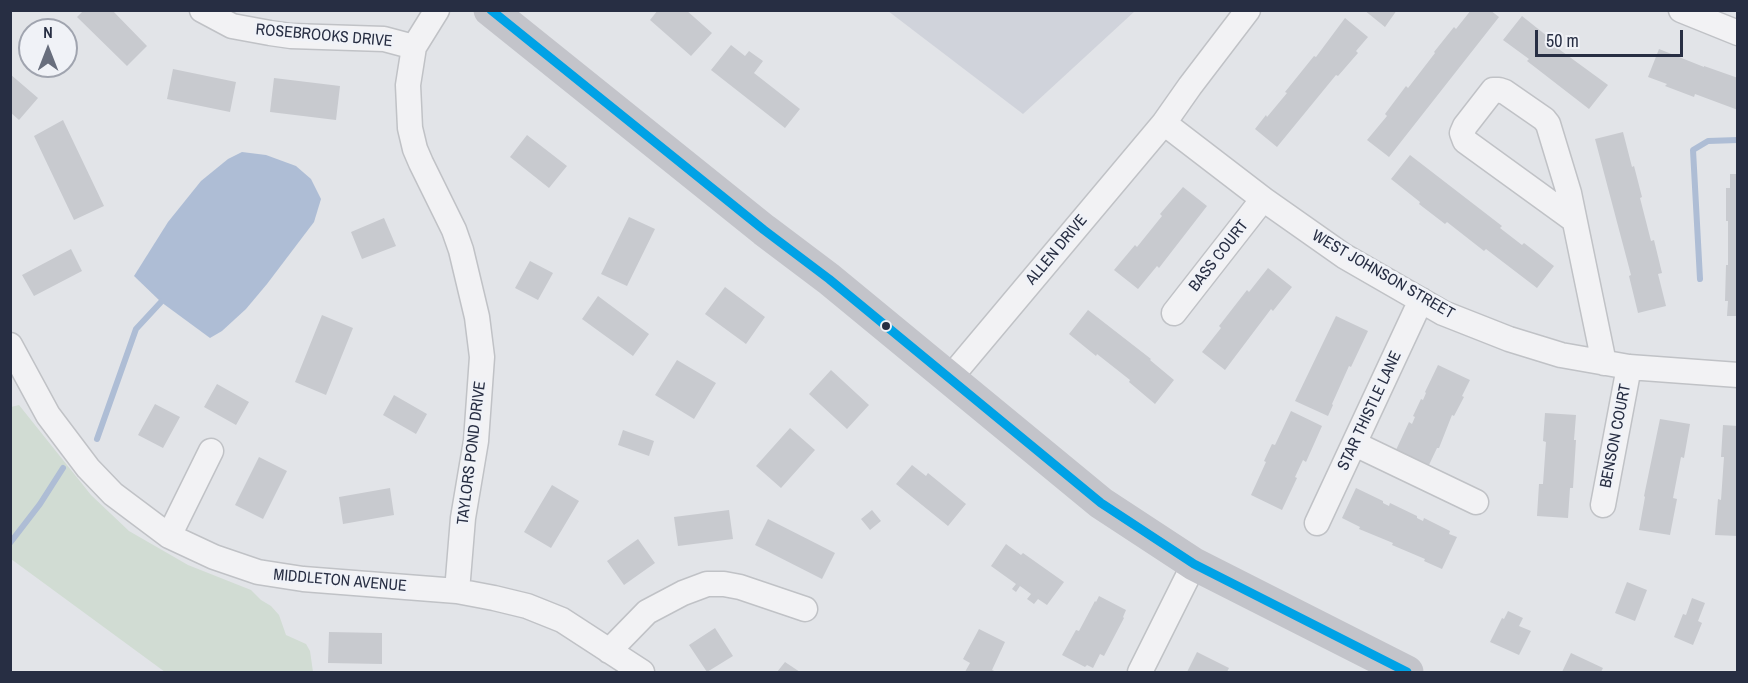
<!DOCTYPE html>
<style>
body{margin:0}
#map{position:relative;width:1748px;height:683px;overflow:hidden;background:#e2e4e8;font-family:"Archivo Narrow",sans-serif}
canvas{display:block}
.frame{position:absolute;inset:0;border:12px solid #272e43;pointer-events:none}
.north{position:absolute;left:18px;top:18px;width:60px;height:60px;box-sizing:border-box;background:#f0f2f7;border:2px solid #a0a4af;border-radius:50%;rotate:0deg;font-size:16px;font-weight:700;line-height:24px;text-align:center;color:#272e43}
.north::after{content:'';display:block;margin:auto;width:21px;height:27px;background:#686e7d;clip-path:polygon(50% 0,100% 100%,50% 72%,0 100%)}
.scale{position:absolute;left:1535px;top:30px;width:148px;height:27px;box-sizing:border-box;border:3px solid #272e43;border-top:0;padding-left:8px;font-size:18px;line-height:21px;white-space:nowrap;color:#272e43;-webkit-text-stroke:4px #f0f2f7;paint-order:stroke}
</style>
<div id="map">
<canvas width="1748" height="683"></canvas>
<div class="frame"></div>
<div class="north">N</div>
<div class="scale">50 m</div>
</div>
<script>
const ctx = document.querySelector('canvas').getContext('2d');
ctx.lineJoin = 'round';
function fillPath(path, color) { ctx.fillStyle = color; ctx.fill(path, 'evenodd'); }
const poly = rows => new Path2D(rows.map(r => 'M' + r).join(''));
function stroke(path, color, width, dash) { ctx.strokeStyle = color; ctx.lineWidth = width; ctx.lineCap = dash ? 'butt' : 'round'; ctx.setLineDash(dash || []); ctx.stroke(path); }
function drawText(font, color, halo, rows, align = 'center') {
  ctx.font = font + ' "Archivo Narrow",sans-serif'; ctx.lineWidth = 6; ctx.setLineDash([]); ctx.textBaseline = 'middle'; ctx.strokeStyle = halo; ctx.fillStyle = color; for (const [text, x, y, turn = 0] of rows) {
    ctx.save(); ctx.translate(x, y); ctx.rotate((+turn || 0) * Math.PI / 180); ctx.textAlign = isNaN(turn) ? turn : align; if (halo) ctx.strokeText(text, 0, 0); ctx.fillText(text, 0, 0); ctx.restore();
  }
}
fillPath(poly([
 [888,11,1135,11,1023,114]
]), '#d0d3db');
fillPath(poly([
 [19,405,91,495,129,531,188,565,251,590,261,600,271,606,279,615,286,635,306,644,310,651,313,672,165,672,11,559,11,407]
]), '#d1dcd3');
fillPath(poly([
 [242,152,266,155,296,166,311,179,321,199,314,222,267,284,246,309,222,331,210,338,161,302,134,276,168,222,201,181,228,159]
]), '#aebdd5');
stroke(poly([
 [1700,279,1693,150,1708,141,1738,140],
 [97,439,136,329,161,302],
 [10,543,40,504,63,468]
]), '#aebdd5', 6);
fillPath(poly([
 [84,10,112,10,147,46,127,66,77,17],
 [658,10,686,10,712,33,691,56,650,20],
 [1364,10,1397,10,1385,27],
 [1471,10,1490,10,1499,17,1389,157,1367,140,1387,116,1385,114,1406,86,1408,88,1435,53,1434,52,1454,27,1456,29],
 [1522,16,1547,36,1545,39,1608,85,1589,109,1527,61,1529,59,1503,40],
 [1345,18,1368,37,1356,51,1358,53,1338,76,1336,75,1277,147,1255,129,1266,115,1267,117,1287,93,1285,92,1314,56,1316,57],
 [731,45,745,56,749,51,763,61,754,73,800,109,785,128,711,70],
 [1659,49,1704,67,1704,66,1738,78,1738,110,1695,94,1694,97,1665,86,1667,84,1648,77],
 [173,69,236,82,230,112,167,99],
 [10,74,38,98,19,120,10,112],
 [274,78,340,86,336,120,270,112],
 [63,120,104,206,74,220,34,136],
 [1623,132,1632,167,1634,166,1642,197,1640,198,1651,241,1654,240,1662,273,1658,274,1666,306,1638,313,1629,276,1631,275,1595,139],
 [527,135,567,166,549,188,510,157],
 [1410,155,1502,226,1500,228,1522,245,1524,243,1554,266,1537,288,1486,249,1484,251,1447,222,1445,224,1419,204,1420,202,1391,179],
 [1730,174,1738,174,1738,316,1727,316,1728,301,1725,301,1726,265,1728,265,1728,221,1726,221,1726,188,1730,188],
 [1183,187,1207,206,1159,268,1157,266,1138,289,1114,270,1135,245,1137,247,1162,216,1160,214],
 [629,217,655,229,627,286,601,274],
 [384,218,396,246,362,259,351,232],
 [71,249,82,271,34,296,22,275],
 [530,261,553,273,538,300,515,288],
 [1268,268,1292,287,1273,311,1271,309,1225,370,1202,352,1221,328,1219,326,1247,290,1249,292],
 [725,287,765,317,746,344,705,314],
 [598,296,649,334,633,356,582,319],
 [1088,310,1151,359,1150,360,1174,380,1155,404,1129,382,1130,380,1097,354,1096,356,1069,334],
 [322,315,353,328,326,395,295,382],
 [1336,316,1368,331,1351,367,1349,366,1332,404,1333,405,1328,416,1295,401],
 [677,360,716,383,694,419,655,395],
 [1438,365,1470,380,1462,396,1464,397,1454,416,1452,415,1439,448,1437,448,1429,465,1396,450,1409,422,1412,424,1415,417,1413,416,1421,399,1423,400,1426,393,1425,392],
 [831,370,869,405,847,429,809,394],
 [217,384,249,402,236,425,204,407],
 [394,395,427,414,416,434,383,415],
 [155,404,180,417,163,448,138,435],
 [1291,411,1322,426,1306,462,1303,460,1295,477,1297,478,1282,510,1251,495,1266,462,1264,461,1272,444,1275,445],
 [1545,413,1576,415,1574,440,1576,440,1573,488,1570,488,1568,518,1537,516,1539,484,1543,484,1546,442,1543,441],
 [1660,419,1690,424,1684,458,1681,457,1673,498,1677,499,1670,535,1639,530,1645,497,1644,496],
 [1723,425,1738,426,1738,536,1715,535,1718,499,1721,500,1724,457,1721,457],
 [790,428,815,450,781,488,756,466],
 [623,430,654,441,649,456,618,445],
 [259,457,287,471,263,519,235,505],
 [912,465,926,476,928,473,966,504,948,526,896,484],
 [552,485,579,501,551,548,524,532],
 [390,488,394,515,343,524,339,497],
 [1356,488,1383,501,1383,503,1389,506,1390,503,1417,516,1417,518,1423,521,1424,518,1450,531,1449,534,1457,537,1442,569,1424,561,1425,559,1392,545,1393,543,1359,529,1360,527,1342,518],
 [729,510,733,539,678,546,674,517],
 [872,510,881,521,870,530,861,519],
 [768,519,835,553,822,579,755,545],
 [638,539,655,563,624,585,607,561],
 [1006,544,1021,555,1023,553,1064,582,1047,605,1038,599,1034,604,1027,599,1031,594,1020,586,1016,592,1012,589,1016,584,991,566],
 [1627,582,1647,590,1635,621,1615,613],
 [1099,596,1126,610,1123,617,1124,618,1104,656,1100,654,1093,668,1087,665,1085,667,1062,655,1076,630,1079,631,1095,601,1096,602],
 [1692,598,1705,603,1698,621,1702,623,1693,645,1674,637,1683,614,1686,615],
 [1508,611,1523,618,1519,626,1531,631,1519,655,1490,642,1502,618,1504,619],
 [715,628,733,656,707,672,689,645],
 [979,629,1005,642,992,670,997,672,965,672,970,663,963,659],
 [329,632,382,633,382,664,328,663],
 [1197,652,1229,668,1227,672,1187,672],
 [1571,653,1603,668,1601,672,1562,672],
 [785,662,800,672,777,672]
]), '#c8cacf');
const minor = poly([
 [202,10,232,26,270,33,291,36,384,39,414,47],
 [437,10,414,47,408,85,410,128,415,149,421,163,454,230,461,250,477,317,482,357,476,441,463,518,457,591],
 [1681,10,1738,33],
 [1164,123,1263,199,1344,256,1443,313,1509,339,1561,355,1629,367,1738,375],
 [1574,220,1465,141,1462,133,1465,126,1493,90,1499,90,1505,92,1544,119,1548,124,1569,193,1604,363],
 [1174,313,1263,199],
 [10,345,48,415,88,468,113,494,169,536,214,557,258,572,303,579,457,591,494,598,527,606,562,620,642,672],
 [950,378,1164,123,1190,86,1248,10],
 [1355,444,1476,502],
 [1603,505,1629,367],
 [1317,523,1421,300],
 [169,536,211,451],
 [609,651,647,612,683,593,707,584,724,584,740,587,805,609],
 [1140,672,1194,564]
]);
stroke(minor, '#c0c2c6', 27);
stroke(minor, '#f2f2f4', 24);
stroke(poly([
 [490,10,764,230,829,279,1101,503,1194,564,1407,672]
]), '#c3c4ca', 33);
stroke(poly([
 [491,10,764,230,829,279,1101,503,1194,564,1407,672]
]), '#00a2e6', 9);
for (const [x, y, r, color] of [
 [886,326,5,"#272e43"]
]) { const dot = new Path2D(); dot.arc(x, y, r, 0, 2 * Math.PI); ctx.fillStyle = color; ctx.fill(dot); stroke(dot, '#f0f2f7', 2); }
drawText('16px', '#272e43', '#f0f2f7', [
 ["ROSEBROOKS DRIVE",324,36,5],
 ["ALLEN DRIVE",1057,250,-50],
 ["BASS COURT",1219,256,-52],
 ["WEST JOHNSON STREET",1383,275,30],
 ["STAR THISTLE LANE",1370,411,-65],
 ["BENSON COURT",1616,436,-79],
 ["TAYLORS POND DRIVE",472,453,-83],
 ["MIDDLETON AVENUE",340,581,5]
]);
</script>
